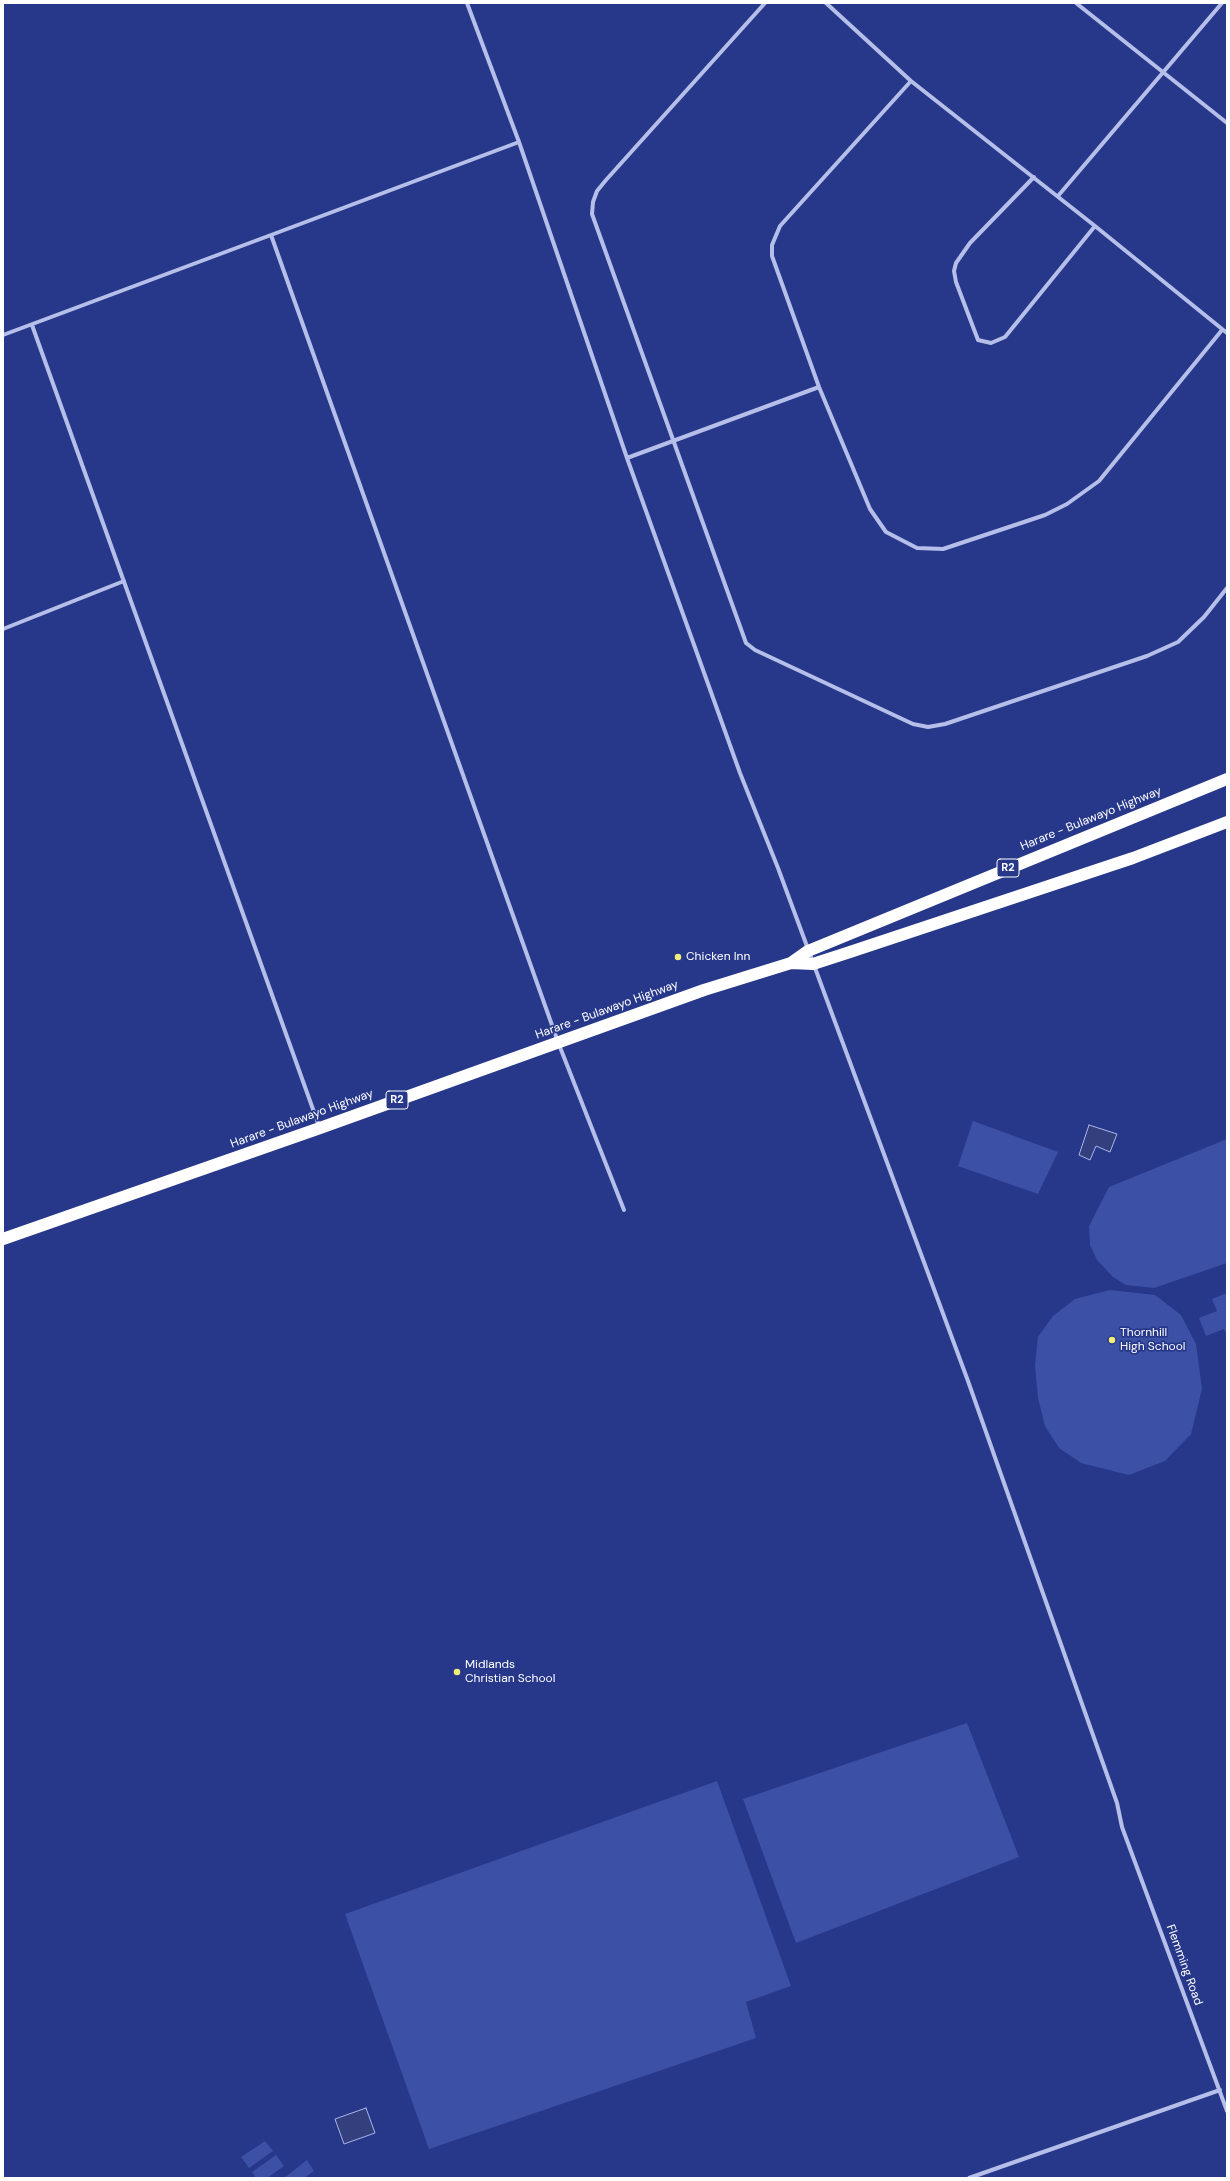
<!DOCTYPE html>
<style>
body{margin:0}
#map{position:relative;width:1230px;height:2181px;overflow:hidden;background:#27388a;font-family:"DM Sans",sans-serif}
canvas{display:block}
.frame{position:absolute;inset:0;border:4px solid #fff;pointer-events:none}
</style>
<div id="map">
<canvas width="1230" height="2181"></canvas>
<div class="frame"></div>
</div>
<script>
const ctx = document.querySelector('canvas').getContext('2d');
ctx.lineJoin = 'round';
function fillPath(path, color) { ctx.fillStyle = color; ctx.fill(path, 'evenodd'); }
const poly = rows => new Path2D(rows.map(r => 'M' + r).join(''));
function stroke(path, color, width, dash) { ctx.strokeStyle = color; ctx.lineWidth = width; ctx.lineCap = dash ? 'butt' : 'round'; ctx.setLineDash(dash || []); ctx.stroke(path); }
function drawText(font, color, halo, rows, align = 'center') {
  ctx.font = font + ' "DM Sans",sans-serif'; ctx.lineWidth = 3.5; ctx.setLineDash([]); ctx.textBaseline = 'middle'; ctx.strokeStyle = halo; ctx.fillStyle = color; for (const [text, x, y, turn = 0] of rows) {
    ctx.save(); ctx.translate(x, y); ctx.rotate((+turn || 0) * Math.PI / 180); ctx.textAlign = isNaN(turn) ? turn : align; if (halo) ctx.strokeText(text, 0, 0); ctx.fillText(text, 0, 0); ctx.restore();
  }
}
fillPath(poly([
 [973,1121,1058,1152,1038,1194,958,1166],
 [1227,1139,1227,1263,1154,1288,1126,1285,1113,1277,1097,1260,1090,1245,1089,1226,1109,1187],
 [1110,1290,1155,1295,1181,1315,1196,1344,1202,1389,1191,1434,1165,1461,1129,1475,1081,1463,1059,1448,1045,1426,1038,1398,1035,1365,1038,1337,1053,1316,1075,1299],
 [1227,1293,1227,1336,1224,1329,1206,1336,1199,1318,1217,1311,1212,1299],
 [967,1723,1019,1857,796,1943,743,1799],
 [717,1781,791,1986,746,2002,756,2038,429,2149,345,1914],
 [265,2141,273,2151,249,2168,241,2157],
 [276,2155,284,2166,267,2178,256,2178,252,2172],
 [307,2160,314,2171,304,2178,284,2178]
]), '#3c50a6');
const water = poly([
 [1089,1125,1117,1134,1110,1152,1096,1146,1090,1160,1079,1155,1089,1125],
 [366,2108,375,2133,344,2144,335,2119,366,2108]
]);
fillPath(water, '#33407d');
stroke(water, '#a9b6ea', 1);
stroke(poly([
 [467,3,519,142,627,458,740,773,778,868,968,1381,1117,1803,1122,1827,1227,2111],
 [765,3,606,180,597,191,593,202,592,214,746,643,755,650,913,724,928,727,945,724,1147,656,1178,642,1204,617,1227,588],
 [826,3,911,81,1095,226,1227,333],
 [1076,3,1227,123],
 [911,81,780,226,772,245,772,256,819,387,870,509,886,532,917,548,943,549,1045,515,1067,504,1099,481,1222,330],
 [1034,177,970,243,956,263,954,271,956,282,978,340,991,343,1005,337,1095,226],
 [1058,196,1222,3],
 [271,235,519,142],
 [32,325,319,1126],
 [3,335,271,235,558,1042,624,1210],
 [627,458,819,387],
 [3,629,124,581],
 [969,2178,1220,2090]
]), '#b5bfe9', 4);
stroke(poly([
 [791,963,813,964,850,952,1133,858,1227,822],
 [3,1239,320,1128,704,990,791,963,808,951,1227,779]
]), '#fff', 12);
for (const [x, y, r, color] of [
 [678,957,4,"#f1ee7a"],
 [1112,1340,4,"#f1ee7a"],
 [457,1672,4,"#f1ee7a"]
]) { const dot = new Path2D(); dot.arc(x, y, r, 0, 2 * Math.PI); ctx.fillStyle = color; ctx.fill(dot); stroke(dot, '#27388a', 1.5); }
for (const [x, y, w] of [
 [1008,868,22],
 [397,1100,22]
]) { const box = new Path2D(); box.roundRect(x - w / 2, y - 9, w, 18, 3); ctx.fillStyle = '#27388a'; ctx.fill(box); stroke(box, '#fff', 1); }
drawText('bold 11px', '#fff', null, [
 ["R2",1008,868],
 ["R2",397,1100]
]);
drawText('12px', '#fff', '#27388a', [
 ["Harare - Bulawayo Highway",1091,819,-22],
 ["Harare - Bulawayo Highway",607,1010,-20],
 ["Harare - Bulawayo Highway",302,1119,-20],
 ["Flemming Road",1184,1965,70]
]);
drawText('12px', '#fff', '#27388a', [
 ["Chicken Inn",686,957],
 ["Thornhill",1120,1333],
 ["High School",1120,1347],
 ["Midlands",465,1665],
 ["Christian School",465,1679]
], 'left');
</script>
